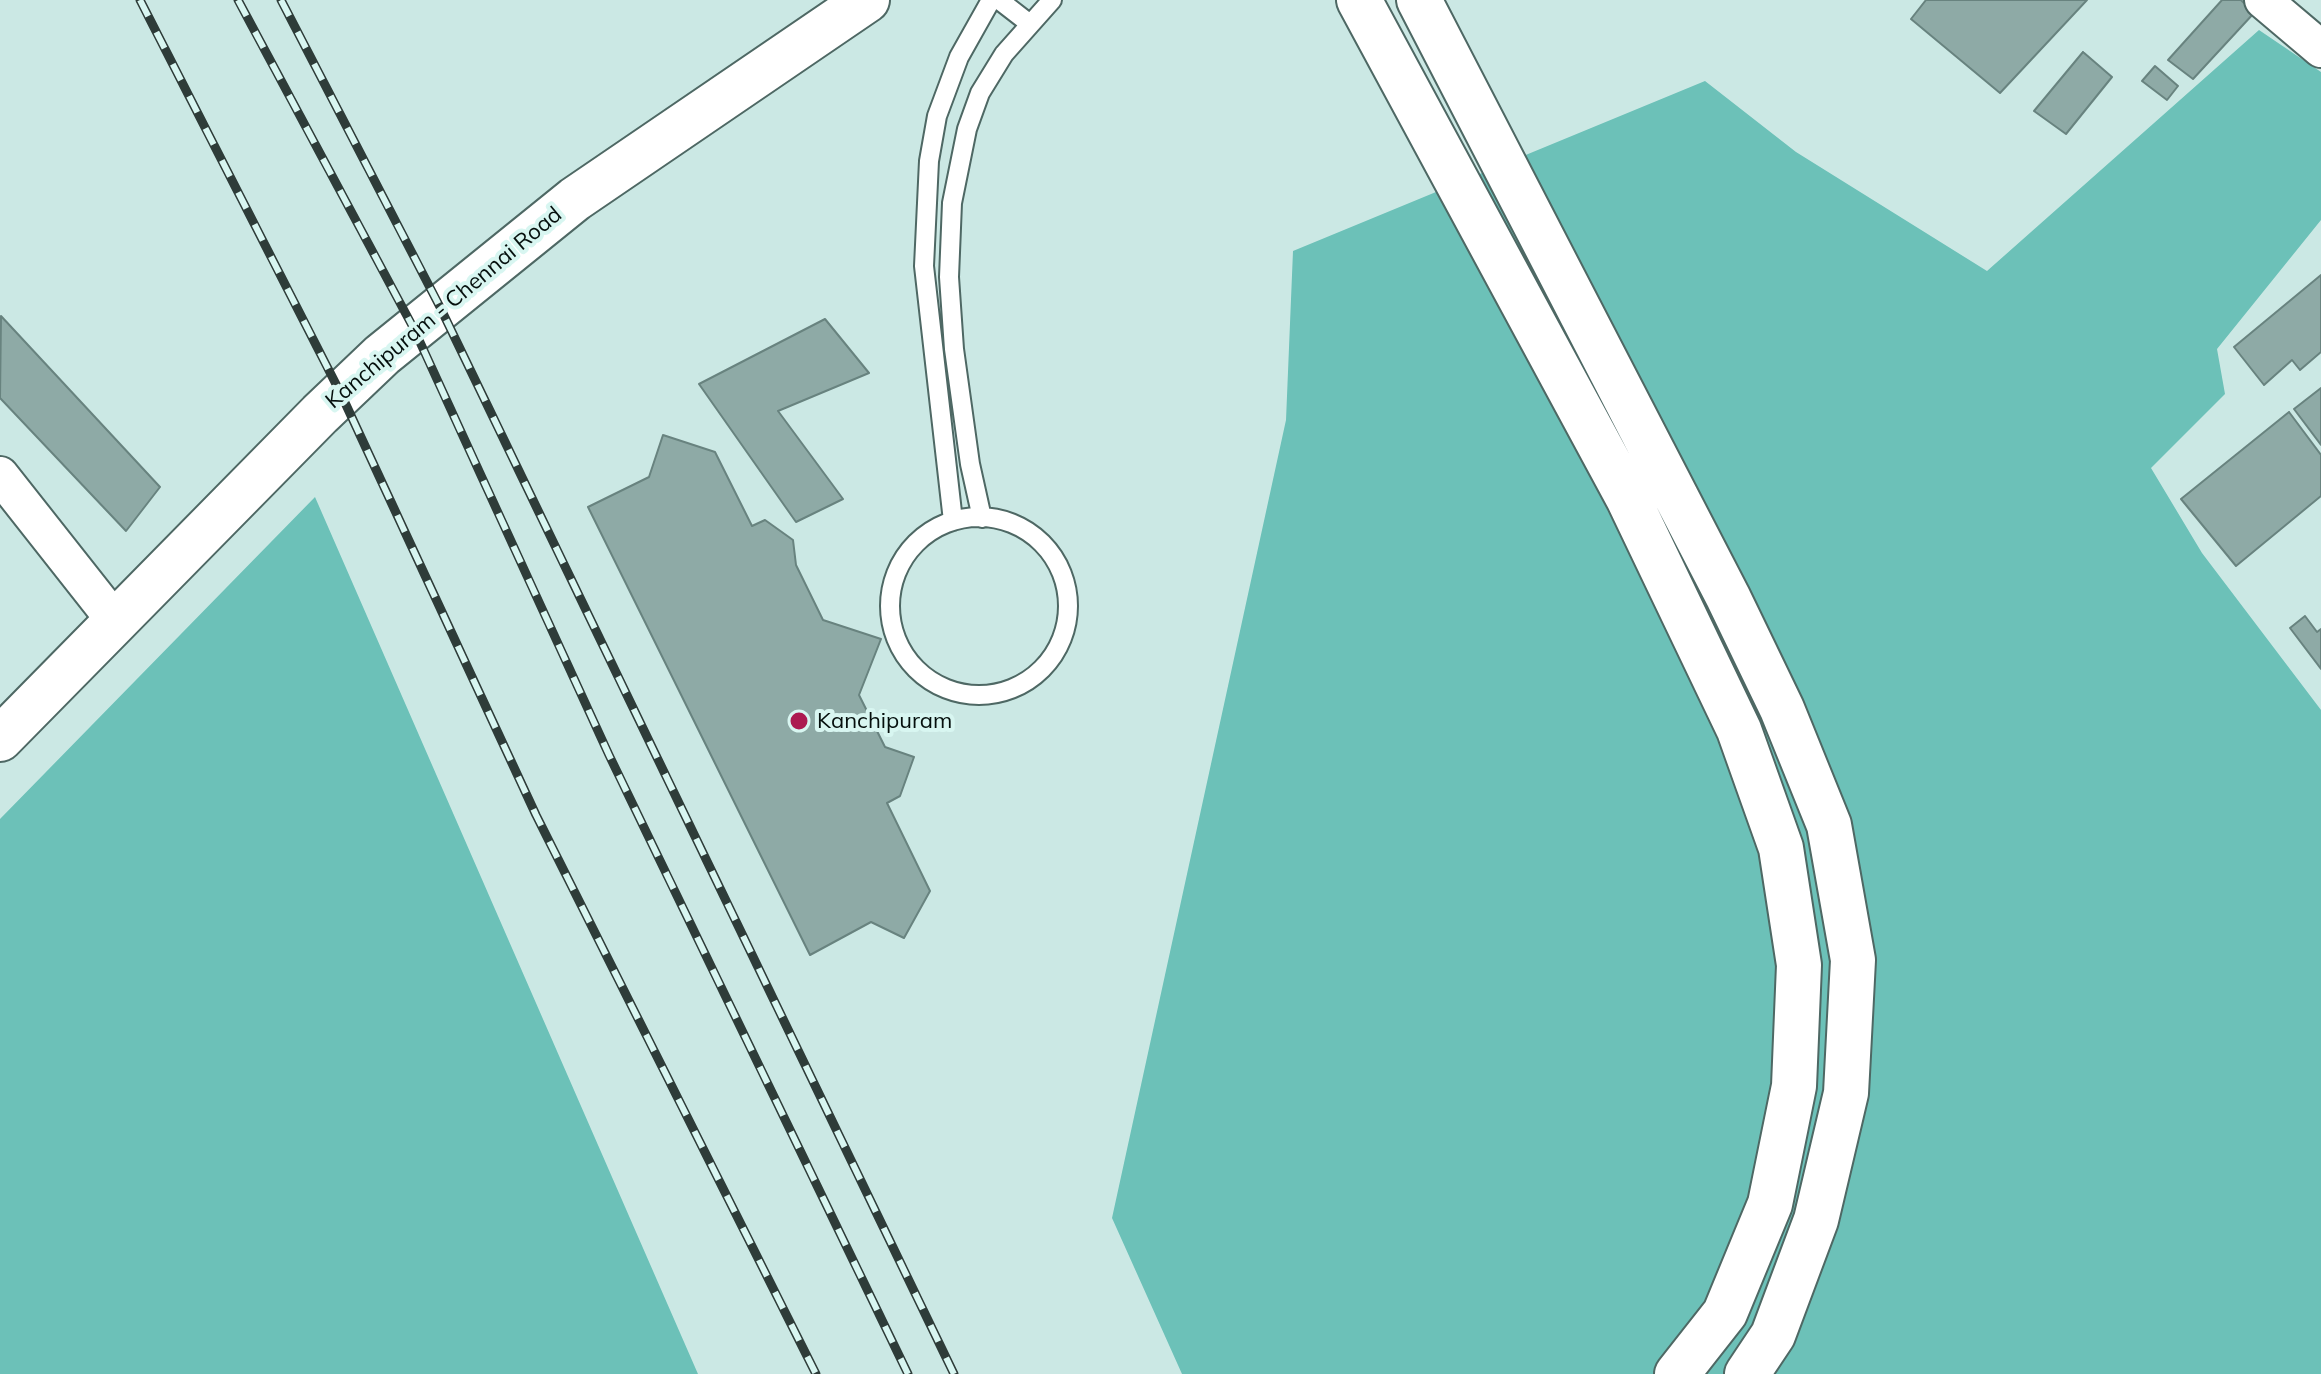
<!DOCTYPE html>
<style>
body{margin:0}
canvas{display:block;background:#cbe8e4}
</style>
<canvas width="2321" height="1374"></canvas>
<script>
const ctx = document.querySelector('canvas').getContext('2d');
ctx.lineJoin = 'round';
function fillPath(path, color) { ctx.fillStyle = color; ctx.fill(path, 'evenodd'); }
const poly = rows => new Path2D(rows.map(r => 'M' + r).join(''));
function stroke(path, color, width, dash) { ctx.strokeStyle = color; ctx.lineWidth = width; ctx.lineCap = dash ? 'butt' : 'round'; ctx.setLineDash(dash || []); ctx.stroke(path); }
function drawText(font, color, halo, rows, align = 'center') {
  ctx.font = font + ' Mulish,sans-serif'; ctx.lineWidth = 8; ctx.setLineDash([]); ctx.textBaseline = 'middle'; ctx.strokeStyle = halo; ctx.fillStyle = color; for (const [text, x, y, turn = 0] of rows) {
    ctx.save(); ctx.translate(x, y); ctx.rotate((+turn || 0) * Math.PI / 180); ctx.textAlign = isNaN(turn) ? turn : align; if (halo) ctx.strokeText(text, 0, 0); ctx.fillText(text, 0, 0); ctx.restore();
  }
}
fillPath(poly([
 [2259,30,2321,72,2321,220,2217,349,2225,394,2151,468,2202,553,2321,710,2321,1374,1182,1374,1112,1218,1286,420,1293,251,1705,81,1796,152,1987,271],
 [315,497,698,1374,0,1374,0,819]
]), '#6cc1b8');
const building = poly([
 [1926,0,2087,0,2000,93,1911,19,1926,0],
 [2222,0,2241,0,2254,13,2193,79,2168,60,2222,0],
 [2083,52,2112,77,2066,134,2034,111,2083,52],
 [2155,66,2178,86,2167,100,2142,81,2155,66],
 [2321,275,2321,352,2300,370,2292,360,2264,385,2234,347,2321,275],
 [1,316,160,487,126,531,0,398,1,316],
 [825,319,869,373,778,411,843,499,796,522,699,384,825,319],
 [2321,388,2321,445,2294,409,2321,388],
 [2289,412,2321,455,2321,496,2236,566,2181,499,2289,412],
 [663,435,715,452,752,526,765,520,793,540,796,565,823,620,881,639,859,695,885,747,914,757,900,796,887,803,930,891,904,938,871,922,810,955,588,507,649,477,663,435],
 [2305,616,2317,632,2321,629,2321,669,2290,628,2305,616]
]);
fillPath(building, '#8eaaa6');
stroke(building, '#68837f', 2);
const service = poly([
 [999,0,1030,24],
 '890 606a89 89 0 1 1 178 0a89 89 0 1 1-178 0Z',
 [982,518,970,464,954,349,949,277,952,203,967,129,980,93,1004,54,1052,0],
 [953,521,924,266,929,161,937,116,959,57,991,0]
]);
const minor = poly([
 [2263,0,2321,49],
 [0,475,116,622]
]);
const secondary = poly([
 [1359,0,1628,498,1739,730,1781,848,1799,965,1794,1086,1770,1204,1725,1313,1677,1374],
 [1419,0,1728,597,1782,709,1829,825,1853,960,1846,1093,1816,1220,1773,1335,1747,1374],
 [0,739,320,414,382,355,575,199,867,0]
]);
stroke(service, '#4e6864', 22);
stroke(minor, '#4e6864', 40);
stroke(secondary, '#4e6864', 48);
stroke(service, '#fff', 18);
stroke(minor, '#fff', 36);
stroke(secondary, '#fff', 44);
const rail = poly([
 [140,0,341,394,536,815,816,1374],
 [238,0,414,329,609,755,908,1374],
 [281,0,440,307,954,1374]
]);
stroke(rail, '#2e3c39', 9);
stroke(rail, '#d8f6f1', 6, [18]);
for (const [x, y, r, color] of [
 [799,721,10,"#ac1b51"]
]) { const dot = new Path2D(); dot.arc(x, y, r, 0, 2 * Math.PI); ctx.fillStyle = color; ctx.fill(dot); stroke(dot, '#d8f6f1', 3); }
drawText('22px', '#050f0d', '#d8f6f1', [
 ["Kanchipuram - Chennai Road",444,308,-40]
]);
drawText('22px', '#050f0d', '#d8f6f1', [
 ["Kanchipuram",817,721]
], 'left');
</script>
